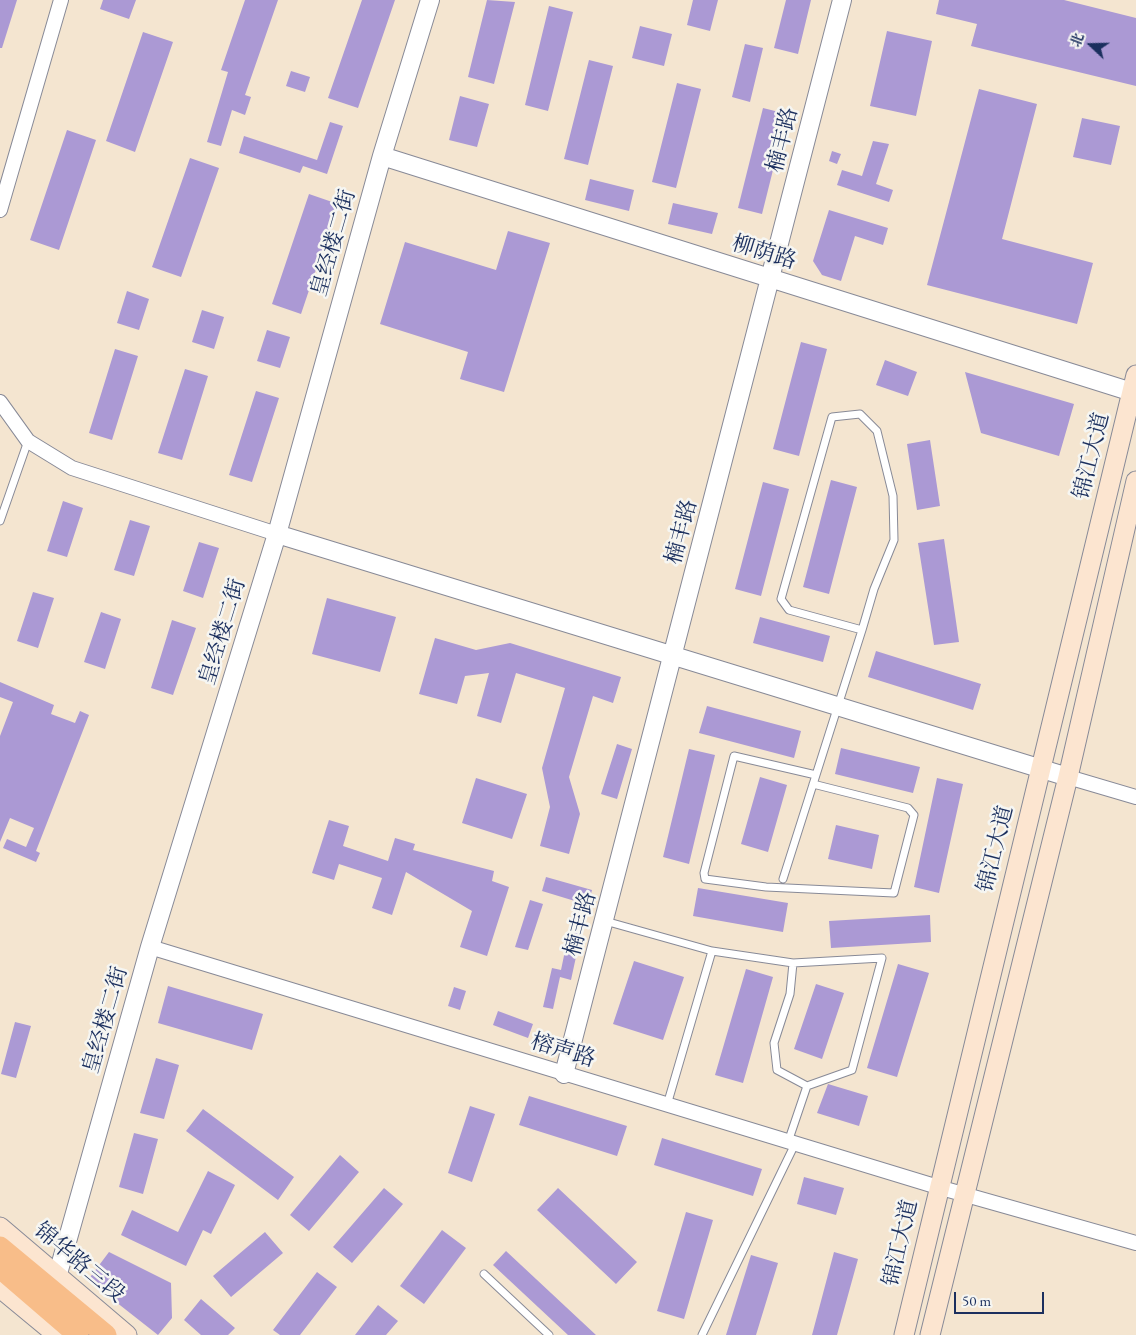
<!DOCTYPE html>
<meta charset="utf-8">
<style>
body{margin:0}
#map{position:relative;width:1136px;height:1335px;overflow:hidden;background:#f4e5d0;font-family:"EB Garamond","Noto Serif SC",serif}
canvas{display:block}
.north{position:absolute;left:1066px;top:20px;width:50px;height:50px;-webkit-text-stroke:4px #f6f6f2;paint-order:stroke;rotate:291deg;font-size:14px;font-weight:700;line-height:20px;text-align:center;color:#1b2f5e}
.north::after{content:'';display:block;margin:auto;width:18px;height:22px;background:#1b2f5e;clip-path:polygon(50% 0,100% 100%,50% 72%,0 100%)}
.scale{position:absolute;left:954px;top:1292px;width:90px;height:22px;box-sizing:border-box;border:2px solid #1b2f5e;border-top:0;padding-left:6px;font-size:15px;line-height:18px;white-space:nowrap;color:#1b2f5e;-webkit-text-stroke:4px #f6f6f2;paint-order:stroke}
</style>
<div id="map">
<canvas width="1136" height="1335"></canvas>
<div class="north">北</div>
<div class="scale">50 m</div>
</div>
<script>
const ctx = document.querySelector('canvas').getContext('2d');
ctx.lineJoin = 'round';
function fillPath(path, color) { ctx.fillStyle = color; ctx.fill(path, 'evenodd'); }
const poly = rows => new Path2D(rows.map(r => 'M' + r).join(''));
function stroke(path, color, width, dash) { ctx.strokeStyle = color; ctx.lineWidth = width; ctx.lineCap = dash ? 'butt' : 'round'; ctx.setLineDash(dash || []); ctx.stroke(path); }
function drawText(font, color, halo, rows, align = 'center') {
  ctx.font = font + ' "EB Garamond","Noto Serif SC",serif'; ctx.lineWidth = 5; ctx.setLineDash([]); ctx.textBaseline = 'middle'; ctx.strokeStyle = halo; ctx.fillStyle = color; for (const [text, x, y, turn = 0] of rows) {
    ctx.save(); ctx.translate(x, y); ctx.rotate((+turn || 0) * Math.PI / 180); ctx.textAlign = isNaN(turn) ? turn : align; if (halo) ctx.strokeText(text, 0, 0); ctx.fillText(text, 0, 0); ctx.restore();
  }
}
fillPath(poly([
 [0,0,17,0,2,48,0,48],
 [103,0,136,0,129,19,100,9],
 [245,0,278,0,245,95,251,97,245,115,232,110,221,146,207,142,228,72,221,70],
 [362,0,395,0,358,108,328,98],
 [487,0,515,2,494,84,468,77],
 [693,0,718,0,710,31,687,25],
 [786,0,811,0,798,54,774,48],
 [939,0,1064,0,1136,18,1136,86,971,46,977,24,936,14],
 [549,6,573,12,548,111,525,105],
 [640,26,672,34,664,66,632,58],
 [887,31,932,41,916,116,870,106],
 [143,32,173,42,135,152,106,141],
 [745,44,763,48,750,102,732,97],
 [589,60,613,66,588,165,564,159],
 [291,71,310,77,305,92,286,86],
 [677,83,701,89,676,188,652,182],
 [979,89,1037,104,1002,239,1093,263,1077,324,927,285],
 [460,96,489,104,477,147,449,140],
 [763,108,787,114,762,214,738,208],
 [1082,118,1120,126,1111,165,1073,157],
 [330,122,343,126,327,174,303,166,300,173,239,153,244,136,317,160],
 [67,130,96,140,59,250,30,240],
 [873,141,889,144,876,184,893,190,889,202,837,185,842,170,862,176],
 [832,151,841,154,837,164,829,161],
 [190,158,219,168,181,277,152,267],
 [590,179,634,190,629,211,585,200],
 [309,194,338,204,301,314,272,304],
 [673,203,718,213,712,234,668,224],
 [829,210,888,228,883,245,855,236,841,281,822,275,813,261],
 [508,231,550,243,504,392,460,379,468,352,380,324,405,242,496,270],
 [127,291,149,299,139,330,117,323],
 [202,310,224,317,214,349,192,342],
 [267,330,290,337,280,368,257,361],
 [801,342,827,349,799,456,773,449],
 [115,349,138,356,112,440,89,433],
 [885,360,917,372,908,396,876,385],
 [185,369,208,376,182,460,158,453],
 [965,372,1074,404,1059,456,981,433],
 [256,391,279,398,252,482,229,475],
 [930,440,940,506,917,510,907,444],
 [831,480,857,487,829,594,803,587],
 [763,482,789,489,761,596,735,589],
 [63,501,83,508,67,557,47,551],
 [130,520,150,526,134,576,114,570],
 [944,539,959,642,934,645,918,543],
 [199,542,219,548,203,598,183,591],
 [33,592,54,598,38,648,17,641],
 [327,598,396,617,380,672,312,654],
 [101,612,121,619,105,669,84,662],
 [760,617,830,636,823,662,753,643],
 [172,620,196,628,173,695,151,688],
 [435,638,476,650,510,643,621,677,613,703,593,696,569,777,580,814,569,854,540,846,550,807,542,768,565,688,516,673,501,723,477,716,489,673,465,676,457,704,419,694],
 [876,651,981,684,973,710,868,677],
 [0,682,54,705,51,714,75,723,80,711,89,715,36,851,40,853,36,862,3,848,7,839,26,847,34,828,10,818,0,842,0,736,13,702,0,697],
 [707,706,801,731,794,758,699,733],
 [617,744,632,749,617,799,601,794],
 [841,748,920,767,913,793,835,774],
 [689,749,715,755,689,864,663,857],
 [760,777,787,785,768,852,741,844],
 [476,778,527,794,512,839,462,823],
 [937,778,963,784,939,893,914,887],
 [329,820,349,826,343,846,388,861,395,838,415,844,413,850,494,871,492,881,509,887,487,956,460,947,472,911,406,872,392,915,372,908,382,878,339,864,334,880,312,873],
 [836,825,879,835,872,869,828,859],
 [546,877,592,890,588,905,542,891],
 [698,888,788,903,783,932,693,916],
 [530,900,543,904,528,950,515,947],
 [930,915,931,942,831,948,829,921],
 [570,927,582,929,571,980,560,977,553,1009,543,1007,552,968,561,970],
 [634,961,684,977,663,1040,613,1024],
 [898,964,929,973,897,1077,867,1068],
 [746,969,773,977,743,1083,715,1075],
 [816,984,844,993,822,1059,794,1049],
 [168,986,263,1014,252,1050,158,1023],
 [454,987,466,991,460,1010,448,1006],
 [498,1011,533,1024,528,1038,493,1025],
 [15,1022,31,1026,16,1078,1,1074],
 [156,1058,179,1065,164,1119,140,1113],
 [828,1084,868,1096,859,1126,817,1113],
 [529,1096,627,1126,617,1156,519,1125],
 [470,1106,495,1114,472,1182,448,1173],
 [203,1109,294,1177,278,1200,186,1131],
 [134,1133,158,1139,143,1194,119,1187],
 [662,1138,762,1169,753,1196,654,1165],
 [340,1155,359,1172,309,1231,290,1215],
 [208,1171,235,1185,211,1234,203,1230,186,1266,121,1235,132,1210,178,1232],
 [804,1177,844,1188,836,1215,797,1204],
 [384,1188,403,1204,352,1263,333,1247],
 [558,1188,637,1262,616,1284,537,1210],
 [686,1212,713,1220,684,1319,657,1311],
 [442,1230,466,1248,424,1304,400,1286],
 [265,1232,283,1253,231,1297,213,1276],
 [506,1251,596,1335,568,1335,493,1265],
 [109,1252,171,1283,172,1318,158,1335,88,1280],
 [834,1252,858,1259,837,1335,812,1335],
 [751,1255,778,1263,756,1335,726,1335],
 [317,1272,337,1287,300,1335,280,1335,273,1330],
 [201,1299,235,1328,228,1335,201,1335,184,1320],
 [378,1305,398,1321,386,1335,355,1335]
]), '#ab99d4');
const service = poly([
 [0,521,28,441],
 [813,784,908,808,914,815,894,893,766,887,705,879,704,873,734,756,816,775],
 [783,879,862,630,874,589,894,540,893,496,877,431,860,414,832,417,781,599,789,610,862,630],
 [605,921,712,951,793,963,790,994,774,1043,777,1070,807,1086,788,1142],
 [793,963,882,958,852,1070,807,1086],
 [667,1105,712,951],
 [484,1274,549,1335],
 [702,1335,795,1144]
]);
const minor = poly([
 [0,210,61,0],
 [0,402,28,441,72,468,277,534],
 [1068,777,1136,797],
 [150,947,938,1187,1136,1243]
]);
const tertiary = poly([
 [382,156,1132,392],
 [277,534,1068,777],
 [564,1074,842,0],
 [57,1277,150,947,277,534,382,156,430,0]
]);
const secondary = poly([
 [0,1227,127,1335],
 [0,1288,57,1335],
 [904,1335,1136,375],
 [930,1335,1068,777,1136,481]
]);
const primary = poly([
 [0,1247,106,1335],
 [0,1268,78,1335]
]);
stroke(service, '#888a97', 9);
stroke(minor, '#888a97', 16);
stroke(tertiary, '#888a97', 20);
stroke(secondary, '#888a97', 21);
stroke(primary, '#888a97', 24);
stroke(service, '#fff', 7);
stroke(minor, '#fff', 14);
stroke(tertiary, '#fff', 18);
stroke(secondary, '#fce5d0', 19);
stroke(primary, '#f8bd89', 21);
drawText('22px', '#1b2f5e', '#f6f6f2', [
 ["楠丰路",783,140,-76],
 ["皇经楼二街",334,243,-74],
 ["柳荫路",764,253,17],
 ["锦江大道",1092,456,-76],
 ["楠丰路",682,532,-75],
 ["皇经楼二街",223,632,-73],
 ["锦江大道",996,849,-76],
 ["楠丰路",581,924,-75],
 ["皇经楼二街",106,1020,-74],
 ["榕声路",563,1051,17],
 ["锦江大道",901,1243,-77],
 ["锦华路三段",79,1263,40]
]);
</script>
